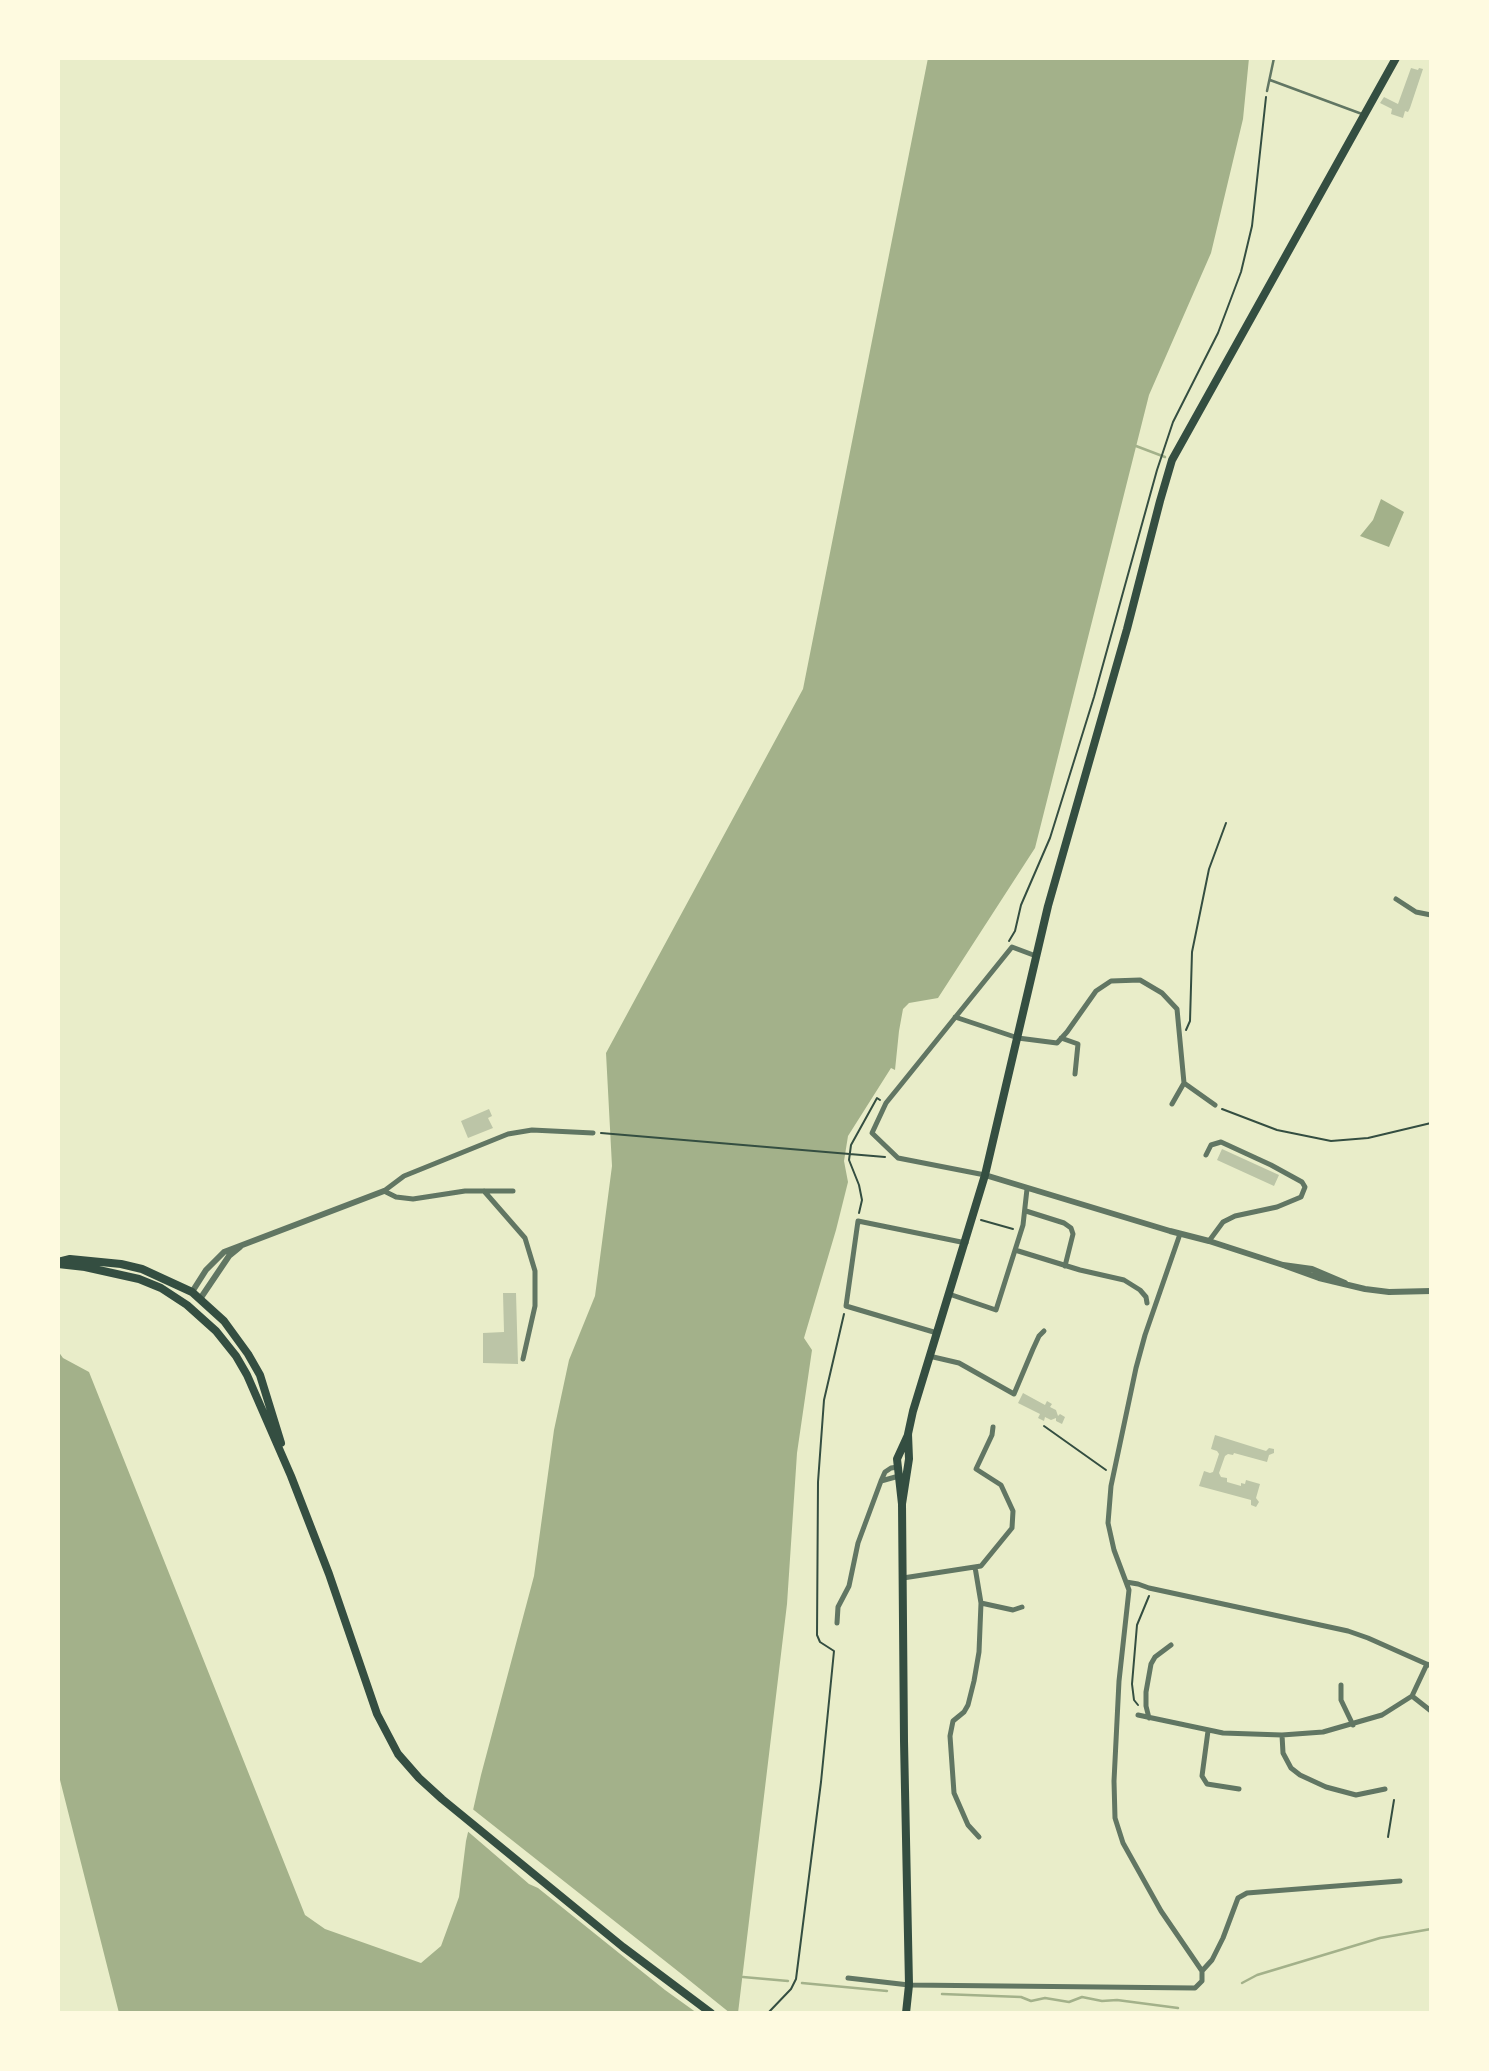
<!DOCTYPE html>
<style>
body{margin:0}
#map{position:relative;width:1489px;height:2071px;overflow:hidden;background:#e9edc9;font-family:"Golos Text",sans-serif}
canvas{display:block}
.frame{position:absolute;inset:0;border:60px solid #fefae0;pointer-events:none}
</style>
<div id="map">
<canvas width="1489" height="2071"></canvas>
<div class="frame"></div>
</div>
<script>
const ctx = document.querySelector('canvas').getContext('2d');
ctx.lineJoin = 'round';
function fillPath(path, color) { ctx.fillStyle = color; ctx.fill(path, 'evenodd'); }
const poly = rows => new Path2D(rows.map(r => 'M' + r).join(''));
function stroke(path, color, width, dash) { ctx.strokeStyle = color; ctx.lineWidth = width; ctx.lineCap = dash ? 'butt' : 'round'; ctx.setLineDash(dash || []); ctx.stroke(path); }
fillPath(poly([
 [928,58,1249,58,1243,119,1211,253,1149,395,1035,848,938,998,909,1003,903,1009,899,1031,895,1070,891,1068,848,1136,844,1161,848,1182,836,1230,804,1338,812,1350,797,1453,787,1604,738,2013,119,2013,58,1772,58,1351,63,1358,89,1372,305,1915,325,1929,421,1963,441,1946,459,1897,466,1841,481,1775,534,1576,554,1430,569,1360,595,1296,612,1166,606,1053,803,689],
 [1381,499,1404,512,1389,547,1360,536,1373,520]
]), '#a3b18a');
fillPath(poly([
 [470,1807,679,1972,730,2013,697,2013,665,1990,538,1888,529,1884,465,1829]
]), '#e9edc9');
stroke(poly([
 [1136,446,1165,457],
 [743,1977,788,1981],
 [802,1983,887,1991],
 [1242,1983,1257,1975,1380,1938,1431,1929],
 [942,1994,1021,1997,1031,2001,1045,1998,1069,2002,1082,1997,1102,2001,1117,2000,1178,2008]
]), '#a3b18a', 2.5);
fillPath(poly([
 [1411,68,1418,70,1419,68,1423,69,1410,108,1408,112,1405,111,1403,118,1391,114,1392,109,1380,103,1384,97,1398,104],
 [489,1109,492,1116,488,1118,493,1128,468,1138,461,1121],
 [1222,1149,1279,1175,1274,1186,1217,1160],
 [503,1293,516,1293,518,1364,483,1363,483,1333,504,1332],
 [1023,1393,1045,1405,1047,1401,1052,1404,1050,1407,1056,1410,1058,1416,1060,1414,1065,1417,1062,1424,1056,1421,1056,1418,1051,1420,1045,1417,1044,1421,1038,1418,1040,1414,1018,1403],
 [1215,1435,1266,1451,1269,1448,1274,1449,1274,1453,1269,1455,1267,1462,1234,1453,1233,1455,1228,1454,1225,1456,1219,1473,1221,1477,1227,1478,1227,1482,1241,1486,1241,1483,1245,1484,1246,1480,1260,1484,1256,1498,1259,1502,1256,1507,1251,1505,1251,1500,1199,1486,1204,1471,1210,1473,1213,1472,1219,1454,1217,1451,1211,1449]
]), '#bcc5a7');
stroke(poly([
 [1009,941,1015,931,1021,905,1050,838,1094,697,1157,470,1173,422,1218,333,1241,272,1252,226,1266,97],
 [1186,1030,1190,1021,1192,952,1209,869,1226,823],
 [1222,1109,1277,1130,1331,1141,1368,1138,1431,1123],
 [601,1133,885,1157],
 [859,1213,862,1200,859,1185,849,1160,851,1145,877,1098,880,1100],
 [981,1220,1013,1229],
 [1044,1426,1106,1470],
 [1138,1705,1134,1700,1132,1684,1137,1625,1149,1596],
 [1388,1837,1394,1800],
 [768,2013,791,1989,796,1979,821,1782,834,1651,820,1642,817,1635,818,1482,824,1400,844,1314]
]), '#344e41', 2);
stroke(poly([
 [1270,80,1362,114],
 [1267,91,1274,58]
]), '#617663', 2.5);
stroke(poly([
 [1396,899,1416,912,1431,915],
 [955,1017,1018,1038,1057,1043,1067,1032,1096,991,1111,981,1140,980,1162,993,1177,1009,1184,1083,1215,1105],
 [1061,1038,1078,1044,1075,1074],
 [1172,1104,1184,1083],
 [1206,1155,1211,1145,1221,1142,1271,1165,1302,1182,1305,1187,1301,1197,1277,1207,1235,1216,1223,1222,1209,1241],
 [985,1175,898,1158,872,1133,886,1103,899,1087,1012,947,1036,956],
 [484,1191,525,1238,535,1271,535,1306,523,1359],
 [513,1191,465,1191,413,1199,396,1197,384,1191,404,1176,508,1134,532,1130,593,1133],
 [1026,1211,1064,1223,1071,1228,1073,1234,1065,1266],
 [1015,1250,1080,1270,1124,1280,1140,1290,1146,1297,1147,1303],
 [949,1294,996,1310,1023,1225,1027,1189],
 [937,1333,846,1306,858,1221,966,1243],
 [929,1356,959,1363,1014,1394,1033,1349,1039,1336,1044,1331],
 [898,1467,891,1468,885,1472,881,1481,899,1476],
 [975,1567,981,1603,979,1652,974,1681,968,1705,964,1712,953,1721,950,1736,954,1793,968,1825,979,1837],
 [903,1578,981,1566,1012,1528,1013,1511,1001,1485,976,1469,992,1435,993,1427],
 [1126,1582,1138,1584,1149,1588,1348,1631,1368,1638,1431,1666],
 [981,1603,1013,1610,1022,1607],
 [837,1623,838,1607,849,1586,858,1543,881,1481],
 [1341,1685,1341,1700,1353,1725],
 [1412,1696,1431,1711],
 [1138,1715,1223,1733,1282,1735,1323,1732,1382,1715,1412,1696,1427,1664],
 [1149,1718,1146,1706,1146,1692,1151,1664,1155,1657,1171,1645],
 [1208,1731,1202,1776,1207,1784,1239,1789],
 [1282,1735,1283,1753,1291,1768,1300,1775,1326,1787,1356,1795,1385,1789],
 [1202,1971,1212,1960,1223,1938,1238,1898,1247,1893,1400,1881],
 [848,1978,909,1985,1195,1988,1202,1981,1202,1971,1161,1911,1123,1843,1115,1818,1114,1781,1119,1681,1129,1590,1114,1550,1108,1523,1111,1486,1136,1368,1145,1335,1180,1234]
]), '#617663', 5);
stroke(poly([
 [985,1175,1170,1231,1209,1241,1283,1265],
 [1345,1283,1312,1269,1283,1265,1319,1278,1365,1289,1389,1292,1431,1291],
 [192,1292,206,1270,224,1252,384,1191],
 [200,1299,229,1256,240,1247]
]), '#617663', 6);
stroke(poly([
 [58,1262,70,1259,121,1264,142,1269,192,1292,224,1321,248,1354,260,1375,281,1443],
 [58,1264,85,1267,139,1279,161,1288,187,1305,216,1331,236,1356,247,1375,291,1476,329,1574,377,1714,398,1754,419,1778,442,1799,623,1947,711,2013],
 [902,1504,909,1459,908,1434,913,1411,985,1175,1048,906,1127,629,1160,501,1172,460,1396,58],
 [906,2013,909,1985,904,1741,902,1504,897,1459,908,1435]
]), '#344e41', 8);
</script>
